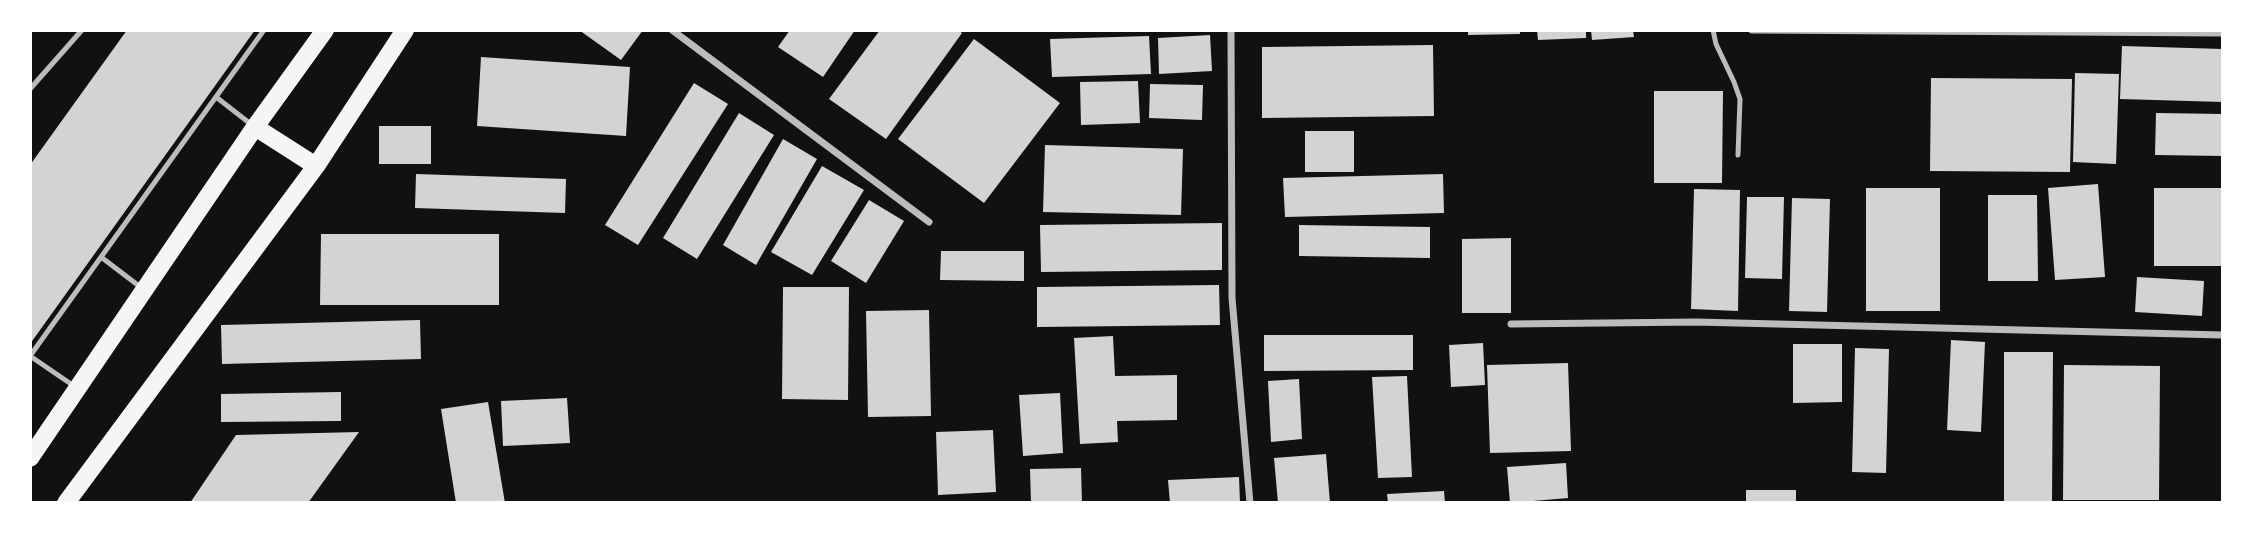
<!DOCTYPE html>
<style>
body{margin:0}
#map{position:relative;width:2253px;height:533px;overflow:hidden;background:#111;font-family:"Archivo Narrow",sans-serif}
canvas{display:block}
.frame{position:absolute;inset:0;border:32px solid #fff;pointer-events:none}
</style>
<div id="map">
<canvas width="2253" height="533"></canvas>
<div class="frame"></div>
</div>
<script>
const ctx = document.querySelector('canvas').getContext('2d');
ctx.lineJoin = 'round';
function fillPath(path, color) { ctx.fillStyle = color; ctx.fill(path, 'evenodd'); }
const poly = rows => new Path2D(rows.map(r => 'M' + r).join(''));
function stroke(path, color, width, dash) { ctx.strokeStyle = color; ctx.lineWidth = width; ctx.lineCap = dash ? 'butt' : 'round'; ctx.setLineDash(dash || []); ctx.stroke(path); }
fillPath(poly([
 [127,30,255,30,30,344,30,165],
 [579,30,643,30,621,60],
 [790,30,855,30,823,77,778,47],
 [880,30,958,30,962,33,886,139,829,99],
 [1468,30,1520,30,1520,34,1468,35],
 [1537,30,1586,30,1586,38,1538,40],
 [1591,30,1633,30,1634,37,1592,40],
 [1210,35,1212,71,1159,74,1158,38],
 [1149,36,1151,74,1052,77,1050,39],
 [974,39,1060,103,984,203,898,139],
 [1433,45,1434,116,1262,118,1262,47],
 [2122,46,2223,49,2223,102,2120,99],
 [481,57,630,67,626,136,477,126],
 [2075,73,2119,74,2116,164,2073,162],
 [1931,78,2072,79,2070,172,1930,171],
 [1138,81,1140,123,1081,125,1080,82],
 [694,83,728,104,638,245,605,225],
 [1150,84,1203,85,1202,120,1149,118],
 [1654,91,1723,91,1722,183,1654,183],
 [739,113,774,135,697,259,663,238],
 [2156,113,2223,114,2223,156,2155,155],
 [379,126,431,126,431,164,379,164],
 [1305,131,1354,131,1354,172,1305,172],
 [783,139,817,159,756,265,723,245],
 [1045,145,1183,149,1181,215,1043,212],
 [822,166,864,190,812,275,771,252],
 [416,174,566,179,565,213,415,208],
 [1443,174,1444,213,1285,217,1283,178],
 [2098,184,2105,277,2055,280,2048,188],
 [1866,188,1940,188,1940,311,1866,311],
 [2154,188,2223,188,2223,266,2154,266],
 [1694,189,1740,190,1738,311,1691,309],
 [1988,195,2037,195,2038,281,1988,281],
 [1747,197,1784,197,1782,279,1745,278],
 [1792,198,1830,199,1827,312,1789,311],
 [869,200,904,221,866,283,831,261],
 [1222,223,1222,270,1041,272,1040,225],
 [1299,225,1430,227,1430,258,1299,256],
 [321,234,499,234,499,305,320,305],
 [1511,238,1511,313,1462,313,1462,239],
 [941,251,1024,251,1024,281,940,280],
 [2137,277,2204,281,2202,316,2135,312],
 [1219,285,1220,325,1037,327,1037,287],
 [783,287,849,287,848,400,782,399],
 [929,310,931,416,868,417,866,311],
 [420,320,421,359,222,364,221,325],
 [1264,335,1413,335,1413,370,1264,371],
 [1113,336,1115,376,1177,375,1177,420,1117,421,1118,442,1080,444,1074,338],
 [1951,340,1985,342,1981,432,1947,430],
 [1483,343,1485,385,1451,387,1449,345],
 [1793,344,1842,344,1842,402,1793,403],
 [1855,348,1889,349,1886,473,1852,472],
 [2004,352,2053,352,2052,503,2004,503],
 [1568,363,1571,451,1490,453,1487,365],
 [2064,365,2160,366,2159,500,2063,500],
 [1407,376,1412,477,1378,478,1372,377],
 [1299,379,1302,439,1271,442,1268,381],
 [341,392,341,421,221,422,221,394],
 [1060,393,1063,453,1023,456,1019,395],
 [567,398,570,443,503,446,501,401],
 [488,402,505,503,456,503,441,409],
 [993,430,996,492,938,495,936,432],
 [359,432,308,503,190,503,236,435],
 [1326,454,1330,503,1278,503,1274,458],
 [1566,463,1568,498,1510,503,1507,467],
 [1081,468,1082,503,1031,503,1030,469],
 [1239,477,1240,503,1170,503,1168,480],
 [1746,490,1796,490,1796,503,1746,503],
 [1444,491,1445,503,1388,503,1387,494]
]), '#d3d3d3');
stroke(poly([
 [1713,30,1716,44,1734,82,1740,99,1738,155],
 [30,89,82,30],
 [216,97,252,125],
 [101,257,143,289],
 [30,356,264,30],
 [30,356,74,386]
]), '#bcbcbc', 5);
stroke(poly([
 [672,30,929,222],
 [1231,30,1232,298,1250,503],
 [1752,30,2223,33],
 [1511,324,1696,322,2223,335]
]), '#bcbcbc', 7);
stroke(poly([
 [255,127,316,166],
 [30,458,255,127,325,30],
 [66,503,316,166,405,30]
]), '#f5f5f5', 18);
</script>
